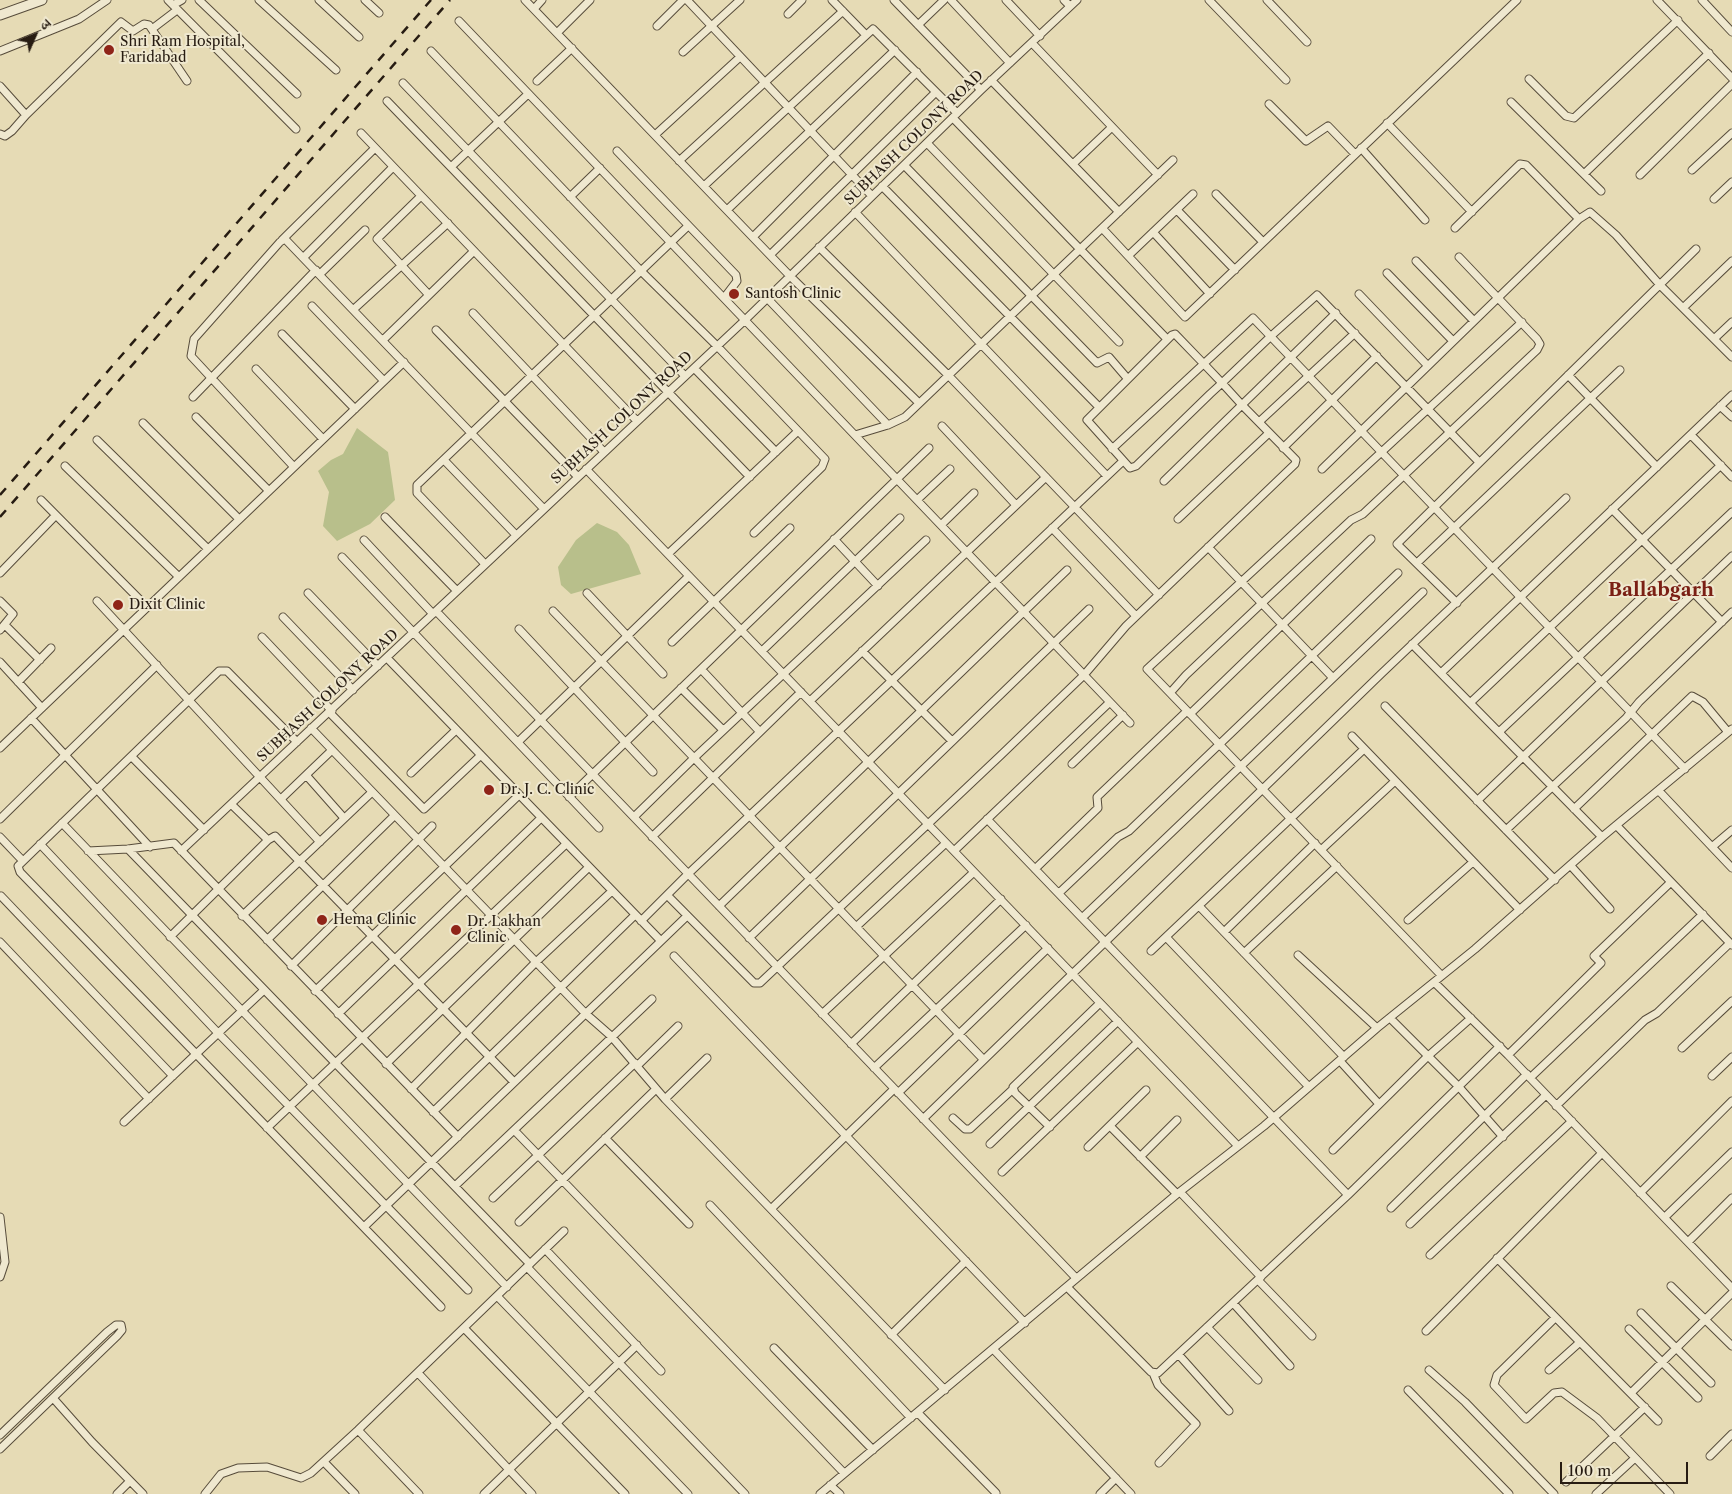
<!DOCTYPE html>
<meta charset="utf-8">
<style>
body{margin:0}
#map{position:relative;width:1732px;height:1494px;overflow:hidden;background:#e6dbb5;font-family:"Libre Caslon Text","Noto Serif Devanagari",serif}
canvas{display:block}
.north{position:absolute;left:10px;top:10px;width:50px;height:50px;-webkit-text-stroke:4px #efe8cf;paint-order:stroke;rotate:46deg;font-size:14px;font-weight:700;line-height:20px;text-align:center;color:#271c12}
.north::after{content:'';display:block;margin:auto;width:18px;height:22px;background:#271c12;clip-path:polygon(50% 0,100% 100%,50% 72%,0 100%)}
.scale{position:absolute;left:1560px;top:1462px;width:128px;height:22px;box-sizing:border-box;border:2px solid #271c12;border-top:0;padding-left:6px;font-size:15px;line-height:18px;white-space:nowrap;color:#271c12;-webkit-text-stroke:4px #efe8cf;paint-order:stroke}
</style>
<div id="map">
<canvas width="1732" height="1494"></canvas>
<div class="north">उ</div>
<div class="scale">100 m</div>
</div>
<script>
const ctx = document.querySelector('canvas').getContext('2d');
ctx.lineJoin = 'round';
function fillPath(path, color) { ctx.fillStyle = color; ctx.fill(path, 'evenodd'); }
const poly = rows => new Path2D(rows.map(r => 'M' + r).join(''));
function stroke(path, color, width, dash) { ctx.strokeStyle = color; ctx.lineWidth = width; ctx.lineCap = dash ? 'butt' : 'round'; ctx.setLineDash(dash || []); ctx.stroke(path); }
function drawText(font, color, halo, rows, align = 'center') {
  ctx.font = font + ' "Libre Caslon Text",serif'; ctx.lineWidth = 4; ctx.setLineDash([]); ctx.textBaseline = 'middle'; ctx.strokeStyle = halo; ctx.fillStyle = color; for (const [text, x, y, turn = 0] of rows) {
    ctx.save(); ctx.translate(x, y); ctx.rotate((+turn || 0) * Math.PI / 180); ctx.textAlign = isNaN(turn) ? turn : align; if (halo) ctx.strokeText(text, 0, 0); ctx.fillText(text, 0, 0); ctx.restore();
  }
}
fillPath(poly([
 [357,428,388,452,395,500,370,524,337,541,323,526,329,492,318,471,331,460,343,454],
 [597,523,617,532,629,545,641,574,571,594,561,585,558,567,576,540]
]), '#b8bf8b');
const minor = poly([
 [168,0,296,129],
 [199,0,297,94],
 [259,0,336,70],
 [319,0,359,37],
 [365,0,379,13],
 [525,0,790,276,919,403],
 [687,0,872,196],
 [832,0,866,35],
 [894,0,981,90],
 [951,0,1010,63],
 [1006,0,1040,36],
 [1064,0,1070,6],
 [1209,0,1286,80],
 [1267,0,1307,42],
 [1657,0,1732,78],
 [1702,0,1732,32],
 [173,5,182,0],
 [534,9,542,0],
 [788,14,802,0],
 [459,21,1130,723],
 [918,25,944,0],
 [657,26,683,0],
 [152,29,177,10],
 [557,33,590,0],
 [1032,43,1158,175],
 [0,51,79,19,107,0],
 [431,51,641,271,717,346,825,459,822,467,754,533],
 [683,52,740,0],
 [1529,79,1566,116,1574,118,1678,20],
 [991,80,1119,212],
 [537,81,572,48],
 [403,83,685,376],
 [0,86,26,115],
 [387,101,750,477],
 [1511,102,1601,191],
 [1269,104,1306,141,1328,126,1355,154],
 [953,118,1167,339],
 [1387,123,1472,212],
 [361,133,637,421],
 [0,134,5,136,12,131,26,115,121,22,133,31,144,24,149,25,187,81],
 [655,135,740,57],
 [927,143,1119,342],
 [1361,148,1425,220],
 [617,151,736,275,737,281,724,298],
 [679,161,843,11],
 [1073,164,1112,127],
 [904,165,1097,363,1109,357,1127,378],
 [451,167,528,94],
 [1692,170,1732,133],
 [1584,174,1709,53],
 [1640,175,1732,84],
 [704,186,873,29,957,113],
 [882,186,1098,406],
 [1216,194,1263,242],
 [421,196,377,239,429,295],
 [570,197,600,168],
 [1714,199,1732,182],
 [727,210,895,50],
 [1177,210,1235,270],
 [855,212,1107,476],
 [1102,228,1185,317,1517,0],
 [1455,228,1520,164,1526,165,1579,219],
 [1153,232,1210,294],
 [753,237,917,72],
 [282,240,375,148],
 [819,247,949,376,1159,595],
 [770,255,936,92],
 [1128,256,1193,194],
 [304,257,393,167],
 [1416,261,1474,321],
 [1387,273,1453,341],
 [320,274,365,230],
 [1359,294,1428,366],
 [767,298,888,425],
 [312,306,384,381],
 [1683,308,1732,261],
 [354,309,448,223],
 [473,313,604,452],
 [436,330,578,477],
 [282,334,355,409],
 [1714,339,1732,322],
 [383,340,474,251],
 [694,368,776,452],
 [256,369,323,439],
 [1568,375,1657,467],
 [193,397,316,270],
 [1720,406,1732,417],
 [196,417,269,491],
 [1259,422,1355,333],
 [143,423,239,519],
 [942,426,1016,505],
 [855,435,888,425,905,417,1173,160],
 [1691,435,1732,477],
 [97,440,208,549],
 [1283,448,1377,356],
 [1112,449,1253,318,1685,769],
 [444,460,516,535],
 [65,466,179,577],
 [294,467,191,356,194,339,280,242,285,239,544,509],
 [586,469,1238,1146],
 [1322,469,1579,219,1590,212,1616,235,1660,285,1732,357],
 [1164,481,1336,313],
 [41,500,147,607],
 [917,500,950,469],
 [1612,509,1722,622],
 [385,517,457,591],
 [1178,519,1269,433],
 [941,525,974,493],
 [1052,528,1136,616],
 [834,539,878,586],
 [364,540,433,614],
 [1208,547,1333,678],
 [668,554,798,431],
 [342,557,599,828],
 [1417,563,1620,370],
 [485,564,417,493,417,485,688,226],
 [0,573,56,515],
 [308,593,378,666],
 [587,593,663,674],
 [0,601,13,614,0,630],
 [97,601,320,842],
 [1457,603,1397,544,1696,249],
 [436,611,1076,1278],
 [553,611,983,1059],
 [283,617,353,690],
 [5,625,40,660],
 [519,629,653,772],
 [262,637,332,711],
 [672,642,790,528],
 [1412,644,1602,837],
 [762,651,900,518],
 [862,651,952,741],
 [387,658,661,941],
 [0,662,42,708],
 [701,669,760,732],
 [1441,673,1732,395],
 [18,682,51,648],
 [681,688,723,730],
 [1170,693,1186,675,1261,604,1351,520,1363,514,1537,350,1540,344,1537,339,1459,257],
 [810,701,1046,477],
 [1470,703,1721,465],
 [1385,706,1555,880],
 [330,713,424,809,481,755],
 [1190,714,1371,539],
 [31,718,150,847],
 [311,728,586,1014,611,1036,665,1099,945,1390],
 [1499,732,1732,512],
 [1352,736,1520,910],
 [297,742,227,671,219,671,18,866,20,872,441,1307],
 [518,742,689,576],
 [0,748,404,362],
 [132,757,204,830],
 [1072,764,1123,715],
 [411,773,456,730],
 [306,775,344,818],
 [1659,791,1732,868],
 [569,797,929,448],
 [281,799,331,751],
 [1477,801,1732,556],
 [231,804,268,840],
 [1574,809,1692,696,1703,702,1728,732],
 [634,817,694,758,926,540],
 [0,819,157,665],
 [987,819,1348,1195],
 [62,823,507,1287],
 [1617,826,1732,945],
 [1506,830,1626,718,1639,702,1732,612],
 [0,837,22,860],
 [652,837,801,692],
 [40,844,218,1033,468,1290],
 [1712,847,1732,830],
 [128,849,530,1264],
 [1321,850,1395,781],
 [88,851,128,849,174,843,458,1137],
 [181,851,745,320,981,90,1077,0],
 [954,851,1110,702],
 [1571,866,1610,909],
 [1035,869,1098,808,1097,797,1187,711],
 [1059,893,1118,837,1129,831,1398,573],
 [667,895,754,983,760,983,1001,755,1084,675,1126,626,1295,464,1296,460,1242,405,1222,383,1203,363,1175,334,1172,335,1087,420,1130,468,1136,466,1210,394,1222,383,1270,337,1317,295,1479,462],
 [1,896,173,1076],
 [719,906,1067,570],
 [1199,906,1344,1057],
 [242,916,371,793],
 [1082,918,1423,592],
 [1408,920,1473,862],
 [641,921,688,874,1123,461],
 [856,927,946,843],
 [1224,932,1315,843],
 [170,937,268,840,275,836,514,1082],
 [1166,937,1309,1087],
 [749,938,1089,609],
 [267,940,394,816],
 [0,942,149,1099],
 [1151,951,1364,749],
 [1244,953,1337,866],
 [1298,955,1377,1028],
 [674,956,1025,1323],
 [291,966,432,826],
 [1441,975,1147,669,1522,322],
 [1434,982,1508,1055,1732,1288],
 [315,991,519,795],
 [338,1014,541,818],
 [822,1014,974,872],
 [1390,1018,1459,1087,1503,1137],
 [851,1044,1001,899],
 [1682,1048,1732,1001],
 [1508,1055,1601,963,1594,956,1671,882],
 [1340,1061,1379,1104],
 [386,1064,589,867],
 [637,1066,678,1026],
 [874,1068,1026,925],
 [1712,1076,1732,1057],
 [1530,1078,1703,914],
 [411,1089,536,962,612,891],
 [898,1093,1048,948],
 [665,1099,707,1058],
 [1556,1106,1645,1020,1657,1013,1730,943],
 [433,1112,635,915],
 [953,1118,965,1129,970,1129,1013,1089],
 [923,1119,1381,674,1566,498],
 [124,1122,264,990],
 [1110,1126,1177,1194],
 [1050,1127,1015,1093,1013,1087,1100,1003],
 [267,1128,566,844],
 [514,1130,844,1473],
 [605,1138,689,1224],
 [990,1144,1118,1021],
 [1088,1147,1146,1090],
 [1333,1150,1427,1057,1471,1018],
 [1140,1157,1177,1120],
 [1002,1172,1138,1042],
 [455,1186,652,999],
 [1180,1192,1261,1277],
 [1640,1193,1732,1101],
 [493,1198,635,1063],
 [710,1205,911,1418],
 [1391,1208,1527,1074],
 [771,1209,894,1089],
 [0,1217,5,1262,0,1277],
 [1665,1217,1732,1152],
 [519,1222,656,1089],
 [1410,1224,1546,1095],
 [364,1227,687,916],
 [1688,1242,1732,1198],
 [545,1249,661,1371],
 [1430,1255,1572,1121],
 [1497,1258,1658,1421],
 [527,1267,745,1494],
 [1258,1280,1312,1336],
 [1671,1286,1732,1346],
 [1067,1287,1151,1372,1158,1373,1348,1195,1500,1046],
 [497,1296,688,1494],
 [1233,1303,1290,1366],
 [1641,1313,1711,1383],
 [1555,1318,1497,1375,1494,1385,1526,1419,1554,1393,1562,1392,1597,1418,1670,1494],
 [1207,1327,1258,1380],
 [464,1328,625,1494],
 [1629,1329,1698,1398],
 [1426,1331,1601,1154],
 [891,1335,966,1261],
 [774,1348,873,1450],
 [994,1350,1131,1494],
 [1179,1355,1229,1411],
 [1429,1370,1465,1402,1554,1494],
 [1549,1370,1579,1343],
 [418,1373,532,1494],
 [1153,1373,1158,1385,1196,1424,1159,1463],
 [1408,1390,1509,1494],
 [1631,1393,1732,1293],
 [53,1398,92,1442,143,1494],
 [918,1413,996,1493],
 [358,1430,419,1494],
 [0,1435,107,1332,116,1325,121,1325,122,1330,117,1336,0,1449],
 [1710,1456,1732,1434],
 [324,1462,355,1494],
 [1566,1482,1645,1407],
 [830,1485,840,1494],
 [117,1494,130,1481],
 [205,1494,221,1474,238,1468,267,1467,301,1478,311,1473,358,1430,564,1231],
 [484,1494,637,1345],
 [820,1494,1177,1194,1264,1126,1377,1028,1475,949,1602,837,1732,729],
 [1100,1494,1116,1478],
 [1596,1494,1635,1458]
]);
const tertiary = poly([
 [0,15,42,0]
]);
stroke(minor, '#574c3b', 9);
stroke(tertiary, '#574c3b', 11);
stroke(minor, '#efe8cf', 7);
stroke(tertiary, '#efe8cf', 9);
stroke(poly([
 [0,495,431,0],
 [0,517,450,0]
]), '#271c12', 2.5, [9, 9]);
for (const [x, y, r, color] of [
 [109,50,6,"#8f2418"],
 [734,294,6,"#8f2418"],
 [118,605,6,"#8f2418"],
 [489,790,6,"#8f2418"],
 [322,920,6,"#8f2418"],
 [456,930,6,"#8f2418"]
]) { const dot = new Path2D(); dot.arc(x, y, r, 0, 2 * Math.PI); ctx.fillStyle = color; ctx.fill(dot); stroke(dot, '#efe8cf', 2); }
drawText('14px', '#271c12', '#efe8cf', [
 ["Shri Ram Hospital,",120,42],
 ["Faridabad",120,58],
 ["Santosh Clinic",745,294],
 ["Dixit Clinic",129,605],
 ["Dr. J. C. Clinic",500,790],
 ["Hema Clinic",333,920],
 ["Dr. Lakhan",467,922],
 ["Clinic",467,938]
], 'left');
drawText('14px', '#271c12', '#efe8cf', [
 ["SUBHASH COLONY ROAD",914,138,-44],
 ["SUBHASH COLONY ROAD",622,418,-43],
 ["SUBHASH COLONY ROAD",328,696,-43]
]);
drawText('bold 19px', '#7a1f14', '#efe8cf', [
 ["Ballabgarh",1661,591]
]);
</script>
